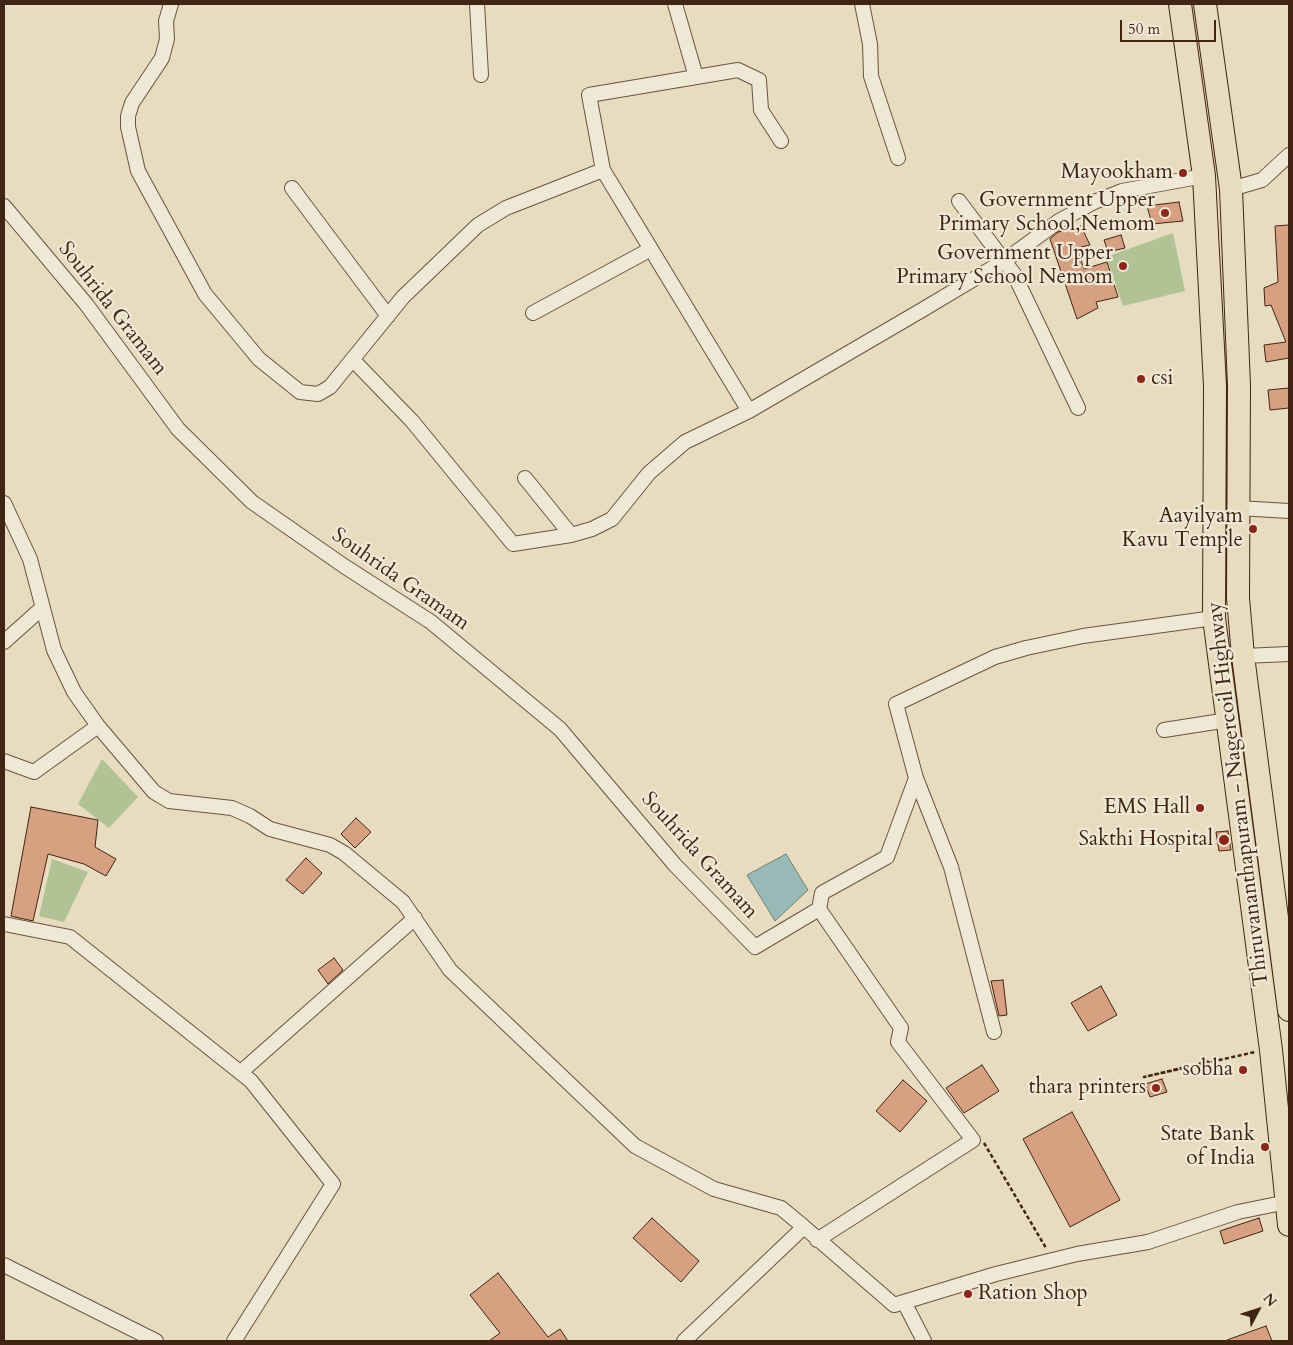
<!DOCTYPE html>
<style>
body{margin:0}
#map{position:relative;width:1293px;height:1345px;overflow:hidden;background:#e7dcbf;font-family:Cardo,serif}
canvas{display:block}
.frame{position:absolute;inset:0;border:5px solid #412514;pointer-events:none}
.north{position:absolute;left:1233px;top:1285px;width:50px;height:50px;-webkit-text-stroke:4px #efe8d5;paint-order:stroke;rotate:50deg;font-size:14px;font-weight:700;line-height:20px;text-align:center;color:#412514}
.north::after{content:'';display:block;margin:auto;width:18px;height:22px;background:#412514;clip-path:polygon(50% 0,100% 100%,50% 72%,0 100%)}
.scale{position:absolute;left:1120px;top:20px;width:96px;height:22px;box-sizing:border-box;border:2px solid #412514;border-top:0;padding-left:6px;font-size:15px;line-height:18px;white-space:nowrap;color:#412514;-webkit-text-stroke:4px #efe8d5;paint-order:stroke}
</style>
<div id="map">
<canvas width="1293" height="1345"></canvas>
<div class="frame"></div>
<div class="north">N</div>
<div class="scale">50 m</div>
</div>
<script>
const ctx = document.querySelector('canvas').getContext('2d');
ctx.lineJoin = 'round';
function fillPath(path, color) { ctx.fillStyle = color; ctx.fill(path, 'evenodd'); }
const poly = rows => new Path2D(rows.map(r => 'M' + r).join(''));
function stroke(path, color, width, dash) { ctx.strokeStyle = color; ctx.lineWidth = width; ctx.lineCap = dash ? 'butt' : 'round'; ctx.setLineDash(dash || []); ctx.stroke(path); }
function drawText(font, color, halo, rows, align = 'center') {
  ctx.font = font + ' Cardo,serif'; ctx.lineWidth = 4.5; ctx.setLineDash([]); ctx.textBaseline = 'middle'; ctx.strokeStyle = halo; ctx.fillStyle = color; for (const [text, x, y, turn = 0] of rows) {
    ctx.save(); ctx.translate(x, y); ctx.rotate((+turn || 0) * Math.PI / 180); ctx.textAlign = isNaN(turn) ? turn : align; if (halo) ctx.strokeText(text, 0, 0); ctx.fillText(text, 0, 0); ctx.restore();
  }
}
fillPath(poly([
 [1173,233,1185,291,1123,306,1106,257],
 [102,759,138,797,109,828,78,804],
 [52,859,88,872,64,922,39,916]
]), '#b1c295');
const water = poly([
 [786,854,808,890,775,921,747,875,786,854]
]);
fillPath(water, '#97bab7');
stroke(water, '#757e76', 1);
const building = poly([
 [1179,202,1183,221,1152,224,1147,206,1179,202],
 [1289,225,1289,358,1266,362,1264,345,1286,342,1271,305,1265,306,1264,288,1278,282,1275,226,1289,225],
 [1081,226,1090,245,1077,248,1084,269,1107,262,1118,297,1096,302,1098,308,1077,319,1050,239,1058,232,1081,226],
 [1121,235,1125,248,1108,252,1104,240,1121,235],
 [1289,388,1289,408,1270,410,1268,390,1289,388],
 [31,807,98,820,95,847,116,859,106,876,84,864,48,854,33,921,11,916,31,807],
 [356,818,371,832,355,848,341,834,356,818],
 [1228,831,1231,850,1219,851,1216,832,1228,831],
 [306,858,322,873,303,894,286,880,306,858],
 [334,958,343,970,328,984,318,970,334,958],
 [1003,980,1007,1015,999,1016,991,981,1003,980],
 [1101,986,1117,1015,1088,1031,1071,1003,1101,986],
 [982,1065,999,1091,964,1113,946,1088,982,1065],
 [1162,1079,1167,1092,1150,1097,1145,1084,1162,1079],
 [903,1080,927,1101,900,1132,876,1111,903,1080],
 [1072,1112,1120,1200,1070,1227,1023,1139,1072,1112],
 [652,1218,699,1261,681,1282,633,1238,652,1218],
 [1259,1218,1263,1231,1224,1244,1220,1231,1259,1218],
 [498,1273,548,1337,560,1329,568,1341,489,1341,500,1333,470,1295,498,1273],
 [1266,1326,1272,1341,1227,1341,1227,1340,1266,1326]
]);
fillPath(building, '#d7a081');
stroke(building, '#412514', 1);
const street = poly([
 [171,4,166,21,167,39,162,58,132,103,128,116,128,127,138,171,205,294,259,359,300,392,318,394,330,387,403,297,478,225,506,208,603,170],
 [477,4,481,75],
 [675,4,696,77],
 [862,4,870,44,871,76,898,158],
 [292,188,388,316],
 [1231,189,1262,180,1289,155],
 [959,201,1014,274,1078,408],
 [4,206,86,304,178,429,252,502,344,566,431,622,560,729,675,865,755,947,819,909],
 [533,313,651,249],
 [353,360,412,421,513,544,571,535,592,529,612,519,649,473,685,442,749,411,922,310,1004,261,1059,221,1094,202,1122,191,1204,176],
 [749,411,603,170,589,95,738,70,759,80,761,110,781,141],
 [525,478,571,535],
 [4,503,30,559,54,650,74,692,98,726,154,792,169,801,232,808,250,816,270,829,330,845,344,853,403,902,450,970,635,1146,714,1189,781,1208,804,1227],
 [1238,508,1289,511],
 [4,642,42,608],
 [1243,656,1289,654],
 [1164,730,1228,720],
 [4,761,34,772,98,726],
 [916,778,951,867,994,1032],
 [4,924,70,937,251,1081,333,1184,234,1341],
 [241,1072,415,918],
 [817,1240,973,1140,898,1042,901,1028,819,909,822,893,887,857,916,778,896,704,995,657,1026,648,1083,636,1214,618],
 [4,1265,156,1341],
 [904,1302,924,1341],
 [684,1341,804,1227,894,1305,996,1274,1077,1254,1148,1242,1238,1212,1287,1202]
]);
const primary = poly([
 [1180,4,1204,176,1215,386,1214,618,1271,1050,1289,1225],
 [1205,4,1231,189,1239,386,1238,598,1243,656,1289,1010]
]);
stroke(street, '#6a533f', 16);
stroke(primary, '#412514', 24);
stroke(poly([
 [1215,1060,1144,1077,1255,1052],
 [984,1143,1046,1248]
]), '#412514', 2.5, [4, 2.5]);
stroke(street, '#efe8d5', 14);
stroke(primary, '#e7dcbf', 22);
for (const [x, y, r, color] of [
 [1183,173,5,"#8f2418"],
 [1165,213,5,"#8f2418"],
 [1123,266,5,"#8f2418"],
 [1141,379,5,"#8f2418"],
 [1253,529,5,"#8f2418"],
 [1200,808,5,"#8f2418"],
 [1224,840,6,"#8f2418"],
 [1243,1070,5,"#8f2418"],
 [1156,1088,5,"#8f2418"],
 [1265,1147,5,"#8f2418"],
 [968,1294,5,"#8f2418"]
]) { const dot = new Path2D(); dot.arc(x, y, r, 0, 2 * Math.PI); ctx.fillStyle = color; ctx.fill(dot); stroke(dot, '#efe8d5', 2); }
drawText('21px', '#412514', '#efe8d5', [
 ["Mayookham",1173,173],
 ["Government Upper",1155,201],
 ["Primary School,Nemom",1155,225],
 ["Government Upper",1113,254],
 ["Primary School Nemom",1113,278],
 ["csi",1151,379,"left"],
 ["Aayilyam",1243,517],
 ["Kavu Temple",1243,541],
 ["EMS Hall",1190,808],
 ["Sakthi Hospital",1213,840],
 ["sobha",1233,1070],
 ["thara printers",1146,1088],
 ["State Bank",1255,1135],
 ["of India",1255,1159],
 ["Ration Shop",978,1294,"left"]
], 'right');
drawText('21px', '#412514', '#efe8d5', [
 ["Souhrida Gramam",112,309,52],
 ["Souhrida Gramam",400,580,35],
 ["Thiruvananthapuram - Nagercoil Highway",1239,794,-97],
 ["Souhrida Gramam",699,856,48]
]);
</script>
